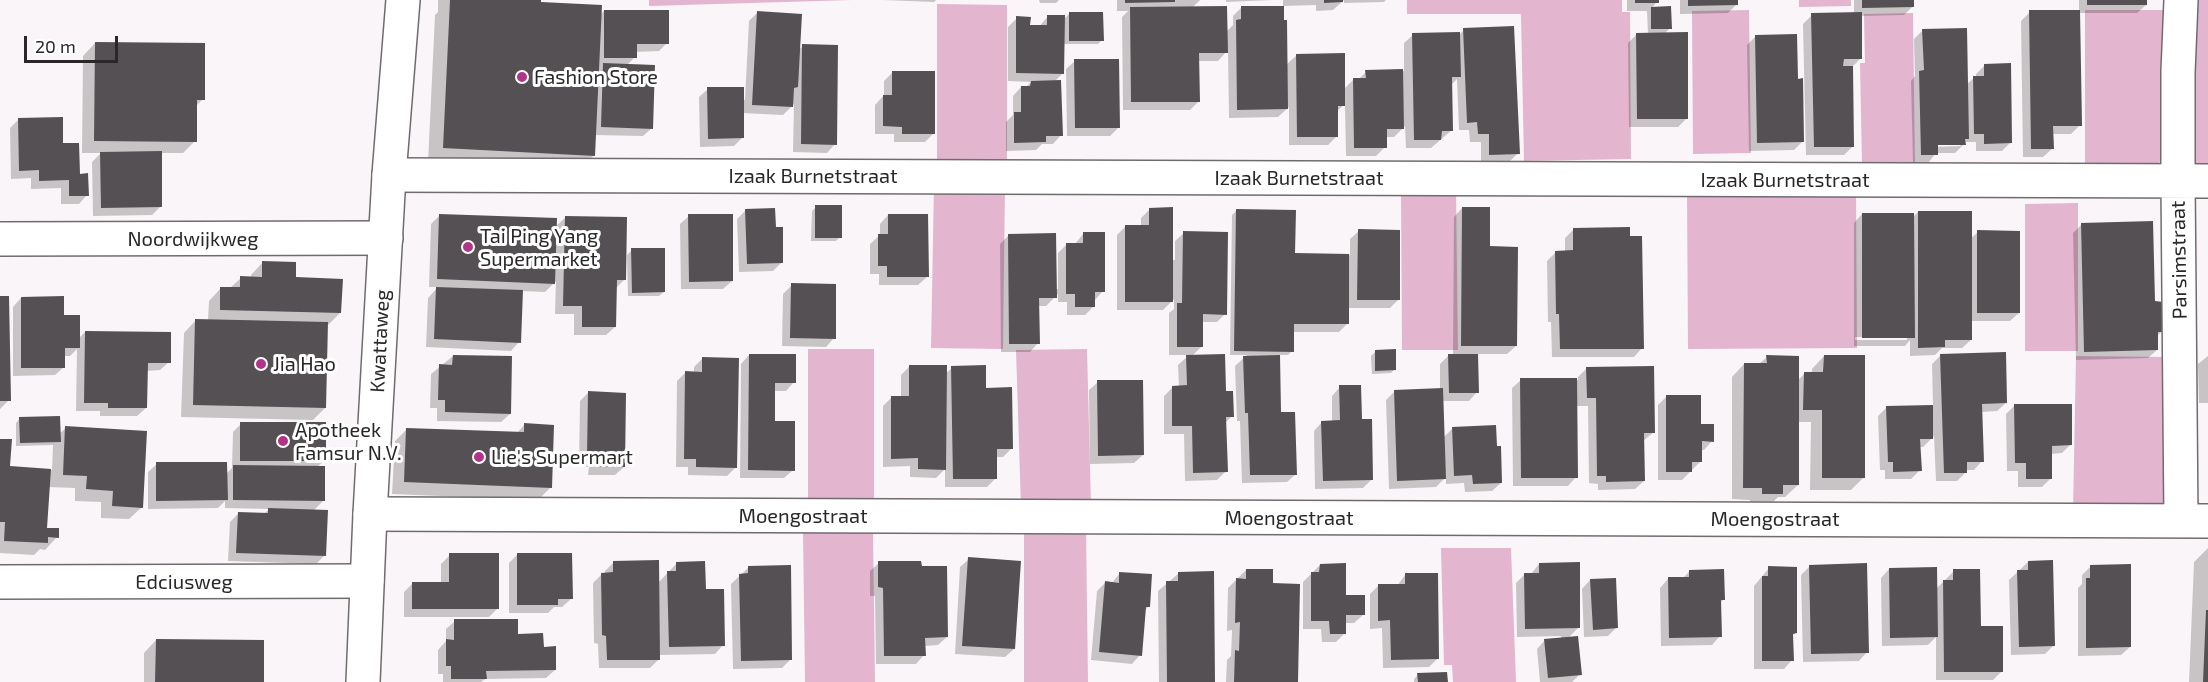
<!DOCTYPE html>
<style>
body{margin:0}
#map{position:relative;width:2208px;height:682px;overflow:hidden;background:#faf5f8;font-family:"Exo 2",sans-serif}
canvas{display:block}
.scale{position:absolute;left:24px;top:36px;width:94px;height:27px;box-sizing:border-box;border:3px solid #292728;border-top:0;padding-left:8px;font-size:18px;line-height:21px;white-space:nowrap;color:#292728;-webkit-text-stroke:4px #fff;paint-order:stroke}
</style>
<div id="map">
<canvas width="2208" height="682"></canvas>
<div class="scale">20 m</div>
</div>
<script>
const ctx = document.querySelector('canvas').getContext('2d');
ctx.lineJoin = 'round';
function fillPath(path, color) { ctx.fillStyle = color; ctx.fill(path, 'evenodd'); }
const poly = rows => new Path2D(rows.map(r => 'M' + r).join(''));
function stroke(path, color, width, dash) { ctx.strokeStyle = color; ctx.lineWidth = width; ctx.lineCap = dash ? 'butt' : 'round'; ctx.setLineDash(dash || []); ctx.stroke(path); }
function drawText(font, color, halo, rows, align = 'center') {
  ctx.font = font + ' "Exo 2",sans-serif'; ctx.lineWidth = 6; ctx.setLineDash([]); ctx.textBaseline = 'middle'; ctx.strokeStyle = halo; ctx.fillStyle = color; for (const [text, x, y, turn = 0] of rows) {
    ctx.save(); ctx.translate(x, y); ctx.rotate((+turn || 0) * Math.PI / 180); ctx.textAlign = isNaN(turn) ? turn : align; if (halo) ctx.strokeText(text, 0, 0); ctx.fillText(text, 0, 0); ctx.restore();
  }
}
fillPath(poly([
 [649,0,852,0,649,6],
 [1407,0,1622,0,1622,12,1630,12,1631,159,1524,161,1521,14,1407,14],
 [1799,0,1851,0,1851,6,1799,7],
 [2190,0,2208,0,2208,172,2192,166],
 [937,4,1007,5,1007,167,937,167],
 [1749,10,1751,153,1693,154,1692,11],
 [2085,10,2171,10,2166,155,2158,164,2148,168,2085,168],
 [1913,13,1915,163,1862,164,1860,63,1865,63,1864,14],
 [934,184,1005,185,1003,349,931,348],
 [1401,187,1456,187,1458,350,1402,350],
 [1856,189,1857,348,1688,349,1687,190],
 [2078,203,2078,351,2025,351,2025,204],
 [808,349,874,349,874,498,808,498],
 [1087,349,1091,506,1021,508,1016,350],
 [2076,356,2169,357,2168,503,2161,509,2073,512],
 [1086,528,1088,682,1024,682,1024,530],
 [803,531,873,532,875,682,805,682],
 [1441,548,1511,548,1516,682,1453,682,1452,665,1444,665]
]), '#e3b5cf');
fillPath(poly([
 [438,0,540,0,537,4,600,15,604,11,667,43,659,51,635,52,635,57,627,65,652,128,643,136,594,135,593,156,578,171,428,163,435,15,438,12],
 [883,0,936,0,934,2],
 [1039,0,1059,0,1056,3,1040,3],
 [1117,0,1200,0,1192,8,1226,32,1233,25,1233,16,1241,8,1286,65,1297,55,1343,90,1353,80,1358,80,1366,72,1404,71,1404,43,1413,35,1460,34,1464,30,1518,153,1509,162,1481,163,1481,142,1470,142,1469,130,1459,130,1457,79,1451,85,1452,130,1431,148,1406,148,1405,126,1394,137,1385,137,1385,147,1376,156,1346,156,1345,104,1336,112,1337,136,1328,145,1289,145,1289,107,1278,117,1229,118,1228,50,1218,61,1198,61,1199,101,1190,110,1123,110,1122,17,1128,11,1117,11],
 [1226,0,1272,0,1226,2],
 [1283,0,1344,0,1333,10,1316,11,1316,5,1283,6],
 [1344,0,1386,0,1384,2,1344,3],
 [1627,0,1658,0,1652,8,1670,28,1664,34,1687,118,1678,127,1629,127,1628,43,1637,34,1648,34,1647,11,1627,11],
 [1680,0,1736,0,1736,5,1728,13,1680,14],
 [1854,0,1913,0,1913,6,1904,15,1860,16,1861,58,1852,67,1853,146,1844,155,1806,155,1803,24,1812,15,1854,14],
 [2079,0,2146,0,2146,5,2137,13,2079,13,2080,125,2071,134,2052,134,2052,149,2043,157,2023,157,2021,21,2030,12,2079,11],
 [757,13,799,50,803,46,835,144,827,153,793,152,794,104,783,115,742,113,742,138,734,146,700,147,699,97,708,89,745,100,749,21],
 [1069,14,1102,40,1098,44,1063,44,1063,73,1054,82,1061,135,1053,144,1042,144,1036,150,1006,151,1006,122,1013,115,1013,96,1021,87,1026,87,1031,82,1008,81,1008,27,1017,18,1029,27,1039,27,1048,16,1064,19],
 [1923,30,1967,84,1974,78,1976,78,1976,74,1985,65,2010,143,2002,151,1976,151,1976,142,1964,142,1964,144,1955,153,1936,153,1928,163,1913,163,1911,81,1915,76,1914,39],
 [1963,143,1960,146,1930,147,1930,144],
 [1756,36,1796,80,1803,141,1794,150,1749,151,1747,45],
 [95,43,203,99,195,107,195,141,183,153,160,153,161,206,152,215,93,216,92,162,101,153,82,153,83,56],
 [1075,61,1119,127,1110,136,1067,136,1066,69],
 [893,72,933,134,925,142,894,142,894,134,875,134,875,105,884,95,884,81],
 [19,119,62,145,87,195,79,204,61,204,61,188,31,189,31,178,11,179,10,128],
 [816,207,840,237,836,241,811,241,812,211],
 [1462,208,1489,248,1516,346,1507,354,1477,354,1477,392,1469,401,1442,401,1443,438,1453,428,1501,483,1492,491,1465,492,1464,483,1446,484,1446,477,1436,487,1389,489,1386,400,1395,391,1440,390,1440,364,1449,355,1453,355,1454,217],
 [1150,209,1172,260,1175,260,1175,241,1184,233,1225,314,1217,322,1201,322,1201,347,1191,357,1224,392,1232,416,1225,423,1226,471,1217,480,1185,481,1184,434,1164,434,1164,396,1173,387,1179,387,1178,365,1189,355,1169,355,1169,313,1174,309,1174,299,1163,310,1117,310,1117,235,1125,227,1141,227,1141,218],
 [746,210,774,229,782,262,773,271,739,272,737,219],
 [1236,211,1294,255,1350,255,1350,239,1359,231,1398,300,1390,308,1347,308,1347,324,1339,332,1293,332,1292,351,1288,355,1278,355,1280,414,1296,474,1287,482,1242,483,1240,421,1237,421,1235,366,1247,355,1230,355,1232,215],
 [1918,212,1970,239,1978,232,2019,313,2010,321,1971,321,1971,340,1962,348,1942,348,1935,355,1910,356,1910,340,1905,346,1854,346,1854,223,1862,214,1912,218],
 [1855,337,1907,337,1907,340,1855,340],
 [440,215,555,227,566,217,625,279,616,288,615,327,606,335,574,335,574,314,555,314,556,281,545,292,521,291,519,342,511,351,426,347,428,298,438,287,429,287,431,224],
 [888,215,927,277,918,285,879,285,879,274,870,274,870,244,880,235,880,224],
 [689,216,732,281,723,289,681,289,680,224],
 [2082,224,2154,303,2162,331,2156,337,2157,350,2148,358,2076,360,2073,233],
 [1574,229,1642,348,1634,357,1552,357,1551,322,1548,322,1547,261,1556,252,1565,252,1565,238],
 [1083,234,1103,291,1095,300,1094,306,1085,315,1067,315,1067,302,1058,302,1058,294,1046,306,1038,306,1038,343,1030,352,1001,352,1000,244,1009,235,1055,289,1058,289,1058,253,1067,244,1075,244],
 [632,250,664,292,659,296,628,296,627,255],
 [263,262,294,278,340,313,327,326,325,408,313,420,181,417,184,333,196,320,208,321,209,301,221,288,230,288,241,278,251,278,251,275],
 [792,285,834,338,826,347,782,346,783,294],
 [0,298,9,400,0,409],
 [21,298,62,317,78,339,85,332,169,362,160,370,146,371,146,408,137,416,100,416,100,411,76,411,77,349,70,356,63,356,64,367,55,375,13,376,13,307],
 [1375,352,1395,369,1391,373,1372,374,1371,356],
 [749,355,794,382,786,391,773,391,773,423,793,470,784,478,740,478,741,364],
 [1941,355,2006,403,1997,411,1981,412,1982,461,1974,470,1966,470,1966,472,1957,481,1936,481,1934,436,1923,447,1919,447,1920,470,1911,479,1885,479,1885,470,1880,470,1878,416,1887,407,1933,406,1932,364],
 [453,356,510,414,501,422,437,421,437,408,430,408,431,374],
 [1824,356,1863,478,1851,490,1810,490,1811,422,1798,422,1798,485,1785,497,1778,497,1769,506,1750,506,1750,500,1732,499,1732,377,1744,364,1759,364,1767,357,1798,380,1804,374,1812,374,1812,369],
 [2208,356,2208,403,2199,403,2198,364],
 [702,359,736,467,727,476,688,475,688,467,676,467,677,381,685,373,694,373,694,367],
 [909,367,945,374,952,368,1011,449,1003,457,995,457,996,478,987,487,945,487,945,469,936,478,910,477,910,466,883,467,883,406,892,397,901,397,901,375],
 [1587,368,1654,432,1643,441,1644,481,1635,489,1598,490,1598,484,1589,483,1588,406,1576,406,1576,477,1568,486,1513,486,1512,388,1521,380,1578,380,1578,377],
 [1098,382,1143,455,1134,463,1090,464,1089,390],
 [1340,387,1361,421,1372,479,1363,488,1315,489,1314,431,1322,422,1332,422,1332,396],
 [588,393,624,467,615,475,588,475,589,467,579,466,580,401],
 [1666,397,1700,426,1712,441,1704,450,1700,450,1700,462,1682,480,1658,480,1658,405],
 [2015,405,2070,445,2062,453,2050,454,2051,478,2042,487,2018,487,2018,471,2007,471,2006,414],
 [20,418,59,434,66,428,142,507,129,519,101,518,101,502,75,501,75,488,48,487,45,529,57,537,45,550,40,549,34,555,0,553,0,440,8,468,52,470,53,445,16,446,16,423],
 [241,424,325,460,317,467,323,501,313,511,324,556,316,564,228,561,230,522,238,514,263,515,269,509,225,508,225,501,218,508,148,509,148,472,157,464,226,474,232,468,233,432],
 [525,424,550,488,538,500,392,494,395,441,407,429,516,434],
 [2208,548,2208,682,2189,682,2194,562],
 [450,555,497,609,489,617,404,617,404,592,412,584,441,584,441,564],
 [517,555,571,599,562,607,554,607,548,613,509,613,509,563],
 [969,559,1014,649,1005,657,955,654,960,567],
 [614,562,658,583,677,563,704,591,723,645,715,654,659,655,659,659,650,668,599,668,598,644,594,643,593,583,602,574,605,574,605,571],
 [2028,562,2054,645,2045,654,2011,655,2009,580],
 [879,563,947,637,938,645,924,646,924,655,916,664,876,664,875,596,870,596,870,571],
 [1539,564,1579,627,1568,638,1580,674,1572,682,1540,682,1537,649,1545,640,1561,639,1561,636,1517,637,1516,583,1525,574,1531,574],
 [1320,565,1344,596,1363,615,1354,623,1344,623,1345,633,1336,642,1322,642,1321,629,1303,629,1303,582],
 [1810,566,1867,652,1859,661,1803,662,1801,575],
 [2091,566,2130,647,2121,655,2078,656,2078,588,2082,584,2082,575],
 [749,567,791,659,782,668,733,669,731,584],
 [1769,568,1795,633,1792,636,1792,660,1784,669,1754,669,1754,586],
 [1889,569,1936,589,1954,571,2002,671,1993,680,1936,680,1936,637,1928,645,1882,646,1881,578],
 [1246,570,1271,584,1296,682,1226,682,1227,660,1231,656,1232,630,1227,631,1228,588],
 [1690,571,1723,600,1720,603,1720,636,1712,645,1661,646,1660,588,1668,579,1682,579],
 [1120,573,1148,607,1144,611,1140,655,1132,664,1091,660,1097,591,1105,583,1111,584],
 [1179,573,1214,682,1159,682,1158,591],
 [1405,575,1438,658,1429,667,1383,668,1382,628,1370,629,1370,594,1378,586,1397,586],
 [1590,580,1616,628,1608,636,1584,637,1582,589],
 [455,621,516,635,542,648,555,670,546,678,485,679,481,682,443,682,443,674,438,674,438,650,446,641,446,629],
 [156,640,262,682,144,682,144,653],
 [1418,675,1446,682,1414,682,1414,679]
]), '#0003');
fillPath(poly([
 [450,0,541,0,541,2,602,5,595,156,443,148],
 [1125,0,1175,0,1175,2,1125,3],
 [1324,0,1343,0,1343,2,1324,3],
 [1635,0,1659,0,1659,3,1635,3],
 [1688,0,1738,0,1738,5,1688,6],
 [1862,0,1914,0,1914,7,1862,8],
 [2087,0,2147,0,2147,5,2087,5],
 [1227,6,1228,53,1199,53,1200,102,1131,102,1130,7],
 [1241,6,1284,6,1284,20,1287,20,1288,109,1237,110,1236,20,1241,19],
 [1671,6,1672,29,1651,29,1651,7],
 [604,10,669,10,669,44,637,44,637,58,604,58],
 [2029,10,2080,10,2082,126,2053,126,2054,149,2031,149],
 [757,11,802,14,798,87,794,88,793,107,752,105],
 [1069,12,1103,12,1104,41,1069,41],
 [1862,12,1862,59,1844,59,1843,66,1853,66,1854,147,1814,147,1811,13],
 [1047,15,1065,15,1064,74,1016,73,1016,16,1031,17,1030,25,1047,25],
 [1514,26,1520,154,1489,155,1489,134,1478,134,1477,122,1467,123,1463,28],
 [1967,28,1969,139,1965,139,1966,145,1938,145,1938,155,1921,155,1919,71,1924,70,1922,29],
 [1460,32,1461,77,1452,77,1453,131,1442,131,1441,140,1414,140,1412,33],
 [1688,32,1688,119,1637,119,1636,33],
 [1797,34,1798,79,1803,78,1804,142,1757,143,1755,35],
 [95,42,205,43,205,100,197,100,197,142,94,141],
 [802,44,838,45,837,145,801,144],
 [1345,53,1345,106,1338,106,1338,137,1297,137,1296,54],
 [1074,59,1119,59,1120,128,1075,128],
 [603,63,655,65,653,129,601,127],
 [2011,63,2012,143,1984,144,1984,134,1974,134,1973,76,1984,76,1984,64],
 [1403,69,1404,129,1387,129,1387,148,1354,148,1353,78,1366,78,1365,70],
 [892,71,935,71,935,134,902,134,902,127,883,126,883,95,892,95],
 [1061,80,1063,136,1046,136,1046,142,1014,143,1014,112,1021,112,1021,86,1030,86,1031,81],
 [707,87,744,87,744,138,708,139],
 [63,117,63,143,79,143,80,174,88,173,89,196,69,196,69,180,39,181,39,170,19,171,18,118],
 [162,151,162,207,101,208,100,152],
 [815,205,842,205,842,238,815,238],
 [1173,207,1173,302,1125,302,1125,225,1149,225,1149,208],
 [1462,207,1490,207,1490,246,1518,247,1517,346,1461,346],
 [775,208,776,227,783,227,783,263,747,264,745,209],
 [1236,209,1296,210,1295,253,1349,254,1349,324,1294,324,1294,352,1234,351],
 [1918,211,1972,211,1972,340,1945,340,1945,347,1918,348],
 [1862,213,1914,213,1915,338,1862,338],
 [439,214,557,218,555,284,437,279],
 [688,214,733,214,733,281,689,282],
 [888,214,928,214,929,277,887,277,887,266,878,266,878,234,888,234],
 [565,216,627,217,626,280,617,280,616,327,582,327,582,306,563,306],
 [2153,221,2155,301,2163,302,2164,332,2158,332,2158,350,2084,352,2081,223],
 [1630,227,1630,236,1642,236,1644,349,1560,349,1559,314,1556,314,1555,251,1573,250,1573,228],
 [1358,229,1400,230,1400,300,1357,300],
 [1977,230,2020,231,2020,313,1977,313],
 [1183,231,1228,232,1227,315,1203,314,1203,347,1177,347,1177,303,1182,303],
 [1083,232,1105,232,1105,292,1095,292,1095,307,1075,307,1075,294,1066,294,1066,243,1083,243],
 [1056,233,1057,298,1039,298,1040,344,1009,344,1008,234],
 [631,248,665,248,665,292,632,293],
 [262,261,296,262,296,277,343,279,341,313,220,310,220,287,240,287,240,276,262,277],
 [791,283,836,284,836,339,790,338],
 [436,287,523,290,521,343,434,339],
 [0,296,9,296,11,401,0,401],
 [64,296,64,315,80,315,80,348,65,348,65,368,21,368,21,297],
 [195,319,328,322,326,408,193,405],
 [85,331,171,332,171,363,148,363,147,408,108,408,108,403,84,403],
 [1396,349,1396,370,1375,371,1375,350],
 [2006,352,2007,403,1982,404,1984,462,1967,462,1967,473,1944,473,1940,354],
 [749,354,796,354,796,383,775,383,775,421,795,421,795,471,748,470],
 [1225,354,1226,391,1233,391,1234,417,1226,417,1228,472,1193,473,1192,426,1172,426,1172,386,1187,385,1186,355],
 [1448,354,1478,354,1479,393,1449,393],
 [453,355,512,356,511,414,445,412,445,400,438,400,439,364,452,365],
 [1280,355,1281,412,1295,412,1297,475,1250,475,1248,413,1245,413,1243,356],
 [1766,355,1799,356,1799,485,1783,485,1783,494,1762,494,1762,488,1743,488,1744,363,1767,363],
 [1824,355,1865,355,1865,478,1822,478,1822,410,1803,410,1804,372,1823,372],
 [702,357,739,358,737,468,696,467,696,459,684,459,685,371,702,372],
 [909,365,947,365,946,470,918,469,918,458,891,459,891,396,909,396],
 [986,365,986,388,1012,387,1013,449,997,449,997,479,953,479,951,366],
 [1654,366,1655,433,1644,433,1645,481,1606,482,1606,476,1597,476,1596,398,1587,398,1586,367],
 [1520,378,1577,378,1578,478,1521,478],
 [1097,380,1143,380,1144,455,1098,456],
 [1339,385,1361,385,1362,419,1372,419,1373,480,1323,481,1321,421,1340,420],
 [1443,388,1446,479,1397,481,1394,390],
 [588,391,626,393,625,467,596,467,596,459,587,458],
 [1666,395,1701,395,1701,424,1714,424,1714,442,1702,441,1702,462,1692,462,1692,472,1666,472],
 [2014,404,2072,404,2072,445,2052,446,2052,479,2026,479,2026,463,2015,463],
 [1933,405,1933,439,1920,439,1922,471,1893,472,1893,462,1888,462,1886,406],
 [60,416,61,442,20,443,19,417],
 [240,422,326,422,326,461,240,461],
 [524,423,554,425,552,488,404,482,406,428,524,432],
 [1496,425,1497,446,1501,446,1502,483,1473,484,1472,475,1454,476,1452,427],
 [65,426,147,431,143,508,112,506,113,491,86,489,87,476,63,475],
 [0,439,12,439,10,466,51,469,47,528,59,528,59,538,48,537,48,543,4,541,5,522,0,522],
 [156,462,227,462,228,500,156,501],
 [233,465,325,466,325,501,233,500],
 [268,508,328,510,326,556,236,553,238,512,268,513],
 [449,553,499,553,499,609,412,609,412,582,449,582],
 [517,553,572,553,573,599,558,599,558,605,517,605],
 [968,557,1021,561,1015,649,962,646],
 [659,560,660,660,607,660,606,636,602,635,601,573,613,572,613,561],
 [2053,560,2055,646,2019,647,2017,570,2028,570,2028,561],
 [705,561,706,589,724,589,725,646,669,647,667,571,676,571,676,562],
 [878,561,921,561,922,566,947,566,948,637,925,638,926,656,884,656,883,588,878,587],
 [1580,562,1580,628,1525,629,1524,573,1539,573,1539,563],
 [1346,563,1346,595,1365,595,1365,615,1346,615,1346,634,1330,634,1329,621,1311,621,1311,572,1319,572,1320,564],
 [1867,563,1869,653,1811,654,1809,565],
 [2131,564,2131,647,2086,648,2086,578,2090,578,2090,565],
 [791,565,792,660,741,661,739,574,748,573,748,566],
 [1768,566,1797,567,1797,633,1793,634,1794,661,1762,661,1762,576,1768,576],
 [1937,567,1938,637,1890,638,1889,568],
 [1246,569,1273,569,1273,583,1300,584,1298,682,1234,682,1235,650,1239,651,1240,622,1235,623,1236,578,1246,579],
 [1724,569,1725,600,1721,600,1722,637,1669,638,1668,577,1689,577,1689,570],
 [1953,569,1980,569,1981,626,2003,626,2003,672,1944,672,1943,580,1953,580],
 [1214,571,1215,682,1167,682,1166,581,1178,581,1178,572],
 [1119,572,1152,574,1150,607,1146,607,1142,656,1099,652,1105,581,1119,583],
 [1405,573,1438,573,1439,659,1391,660,1390,620,1378,621,1378,584,1405,584],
 [1616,578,1618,628,1593,630,1590,579],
 [2206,610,2208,610,2208,682,2203,682],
 [454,619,518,619,518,634,543,633,544,647,556,646,556,670,486,671,487,679,451,679,451,666,446,666,446,639,454,640],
 [1578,636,1582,675,1548,678,1544,639],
 [156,639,264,640,264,682,155,682],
 [1447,672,1448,682,1418,682,1417,673]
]), '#545053');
const minor = poly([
 [2181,0,2178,72,2178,181,2181,521],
 [389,175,2208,181],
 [0,239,386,238],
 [370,514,2208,521],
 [0,582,367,581]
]);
const major = poly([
 [363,682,370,514,389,175,403,0]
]);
stroke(minor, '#706c6e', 36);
stroke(major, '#706c6e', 36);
stroke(minor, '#fff', 33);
stroke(major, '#fff', 33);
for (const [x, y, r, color] of [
 [522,77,6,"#b03588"],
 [468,247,6,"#b03588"],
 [261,364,6,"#b03588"],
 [283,441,6,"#b03588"],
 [479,457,6,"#b03588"]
]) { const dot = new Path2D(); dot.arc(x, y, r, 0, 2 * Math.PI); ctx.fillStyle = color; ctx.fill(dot); stroke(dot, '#fff', 2); }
drawText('20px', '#292728', '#fff', [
 ["Fashion Store",534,77],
 ["Tai Ping Yang",480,236],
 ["Supermarket",480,259],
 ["Jia Hao",273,364],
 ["Apotheek",295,430],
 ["Famsur N.V.",295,453],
 ["Lie's Supermart",491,457]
], 'left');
drawText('20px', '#292728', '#fff', [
 ["Izaak Burnetstraat",813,176],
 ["Izaak Burnetstraat",1299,178],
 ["Izaak Burnetstraat",1785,180],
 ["Noordwijkweg",193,239],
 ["Parsimstraat",2179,260,-91],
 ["Kwattaweg",380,341,-87],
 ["Moengostraat",803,516],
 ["Moengostraat",1289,518],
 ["Moengostraat",1775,519],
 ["Edciusweg",184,582]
]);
</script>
